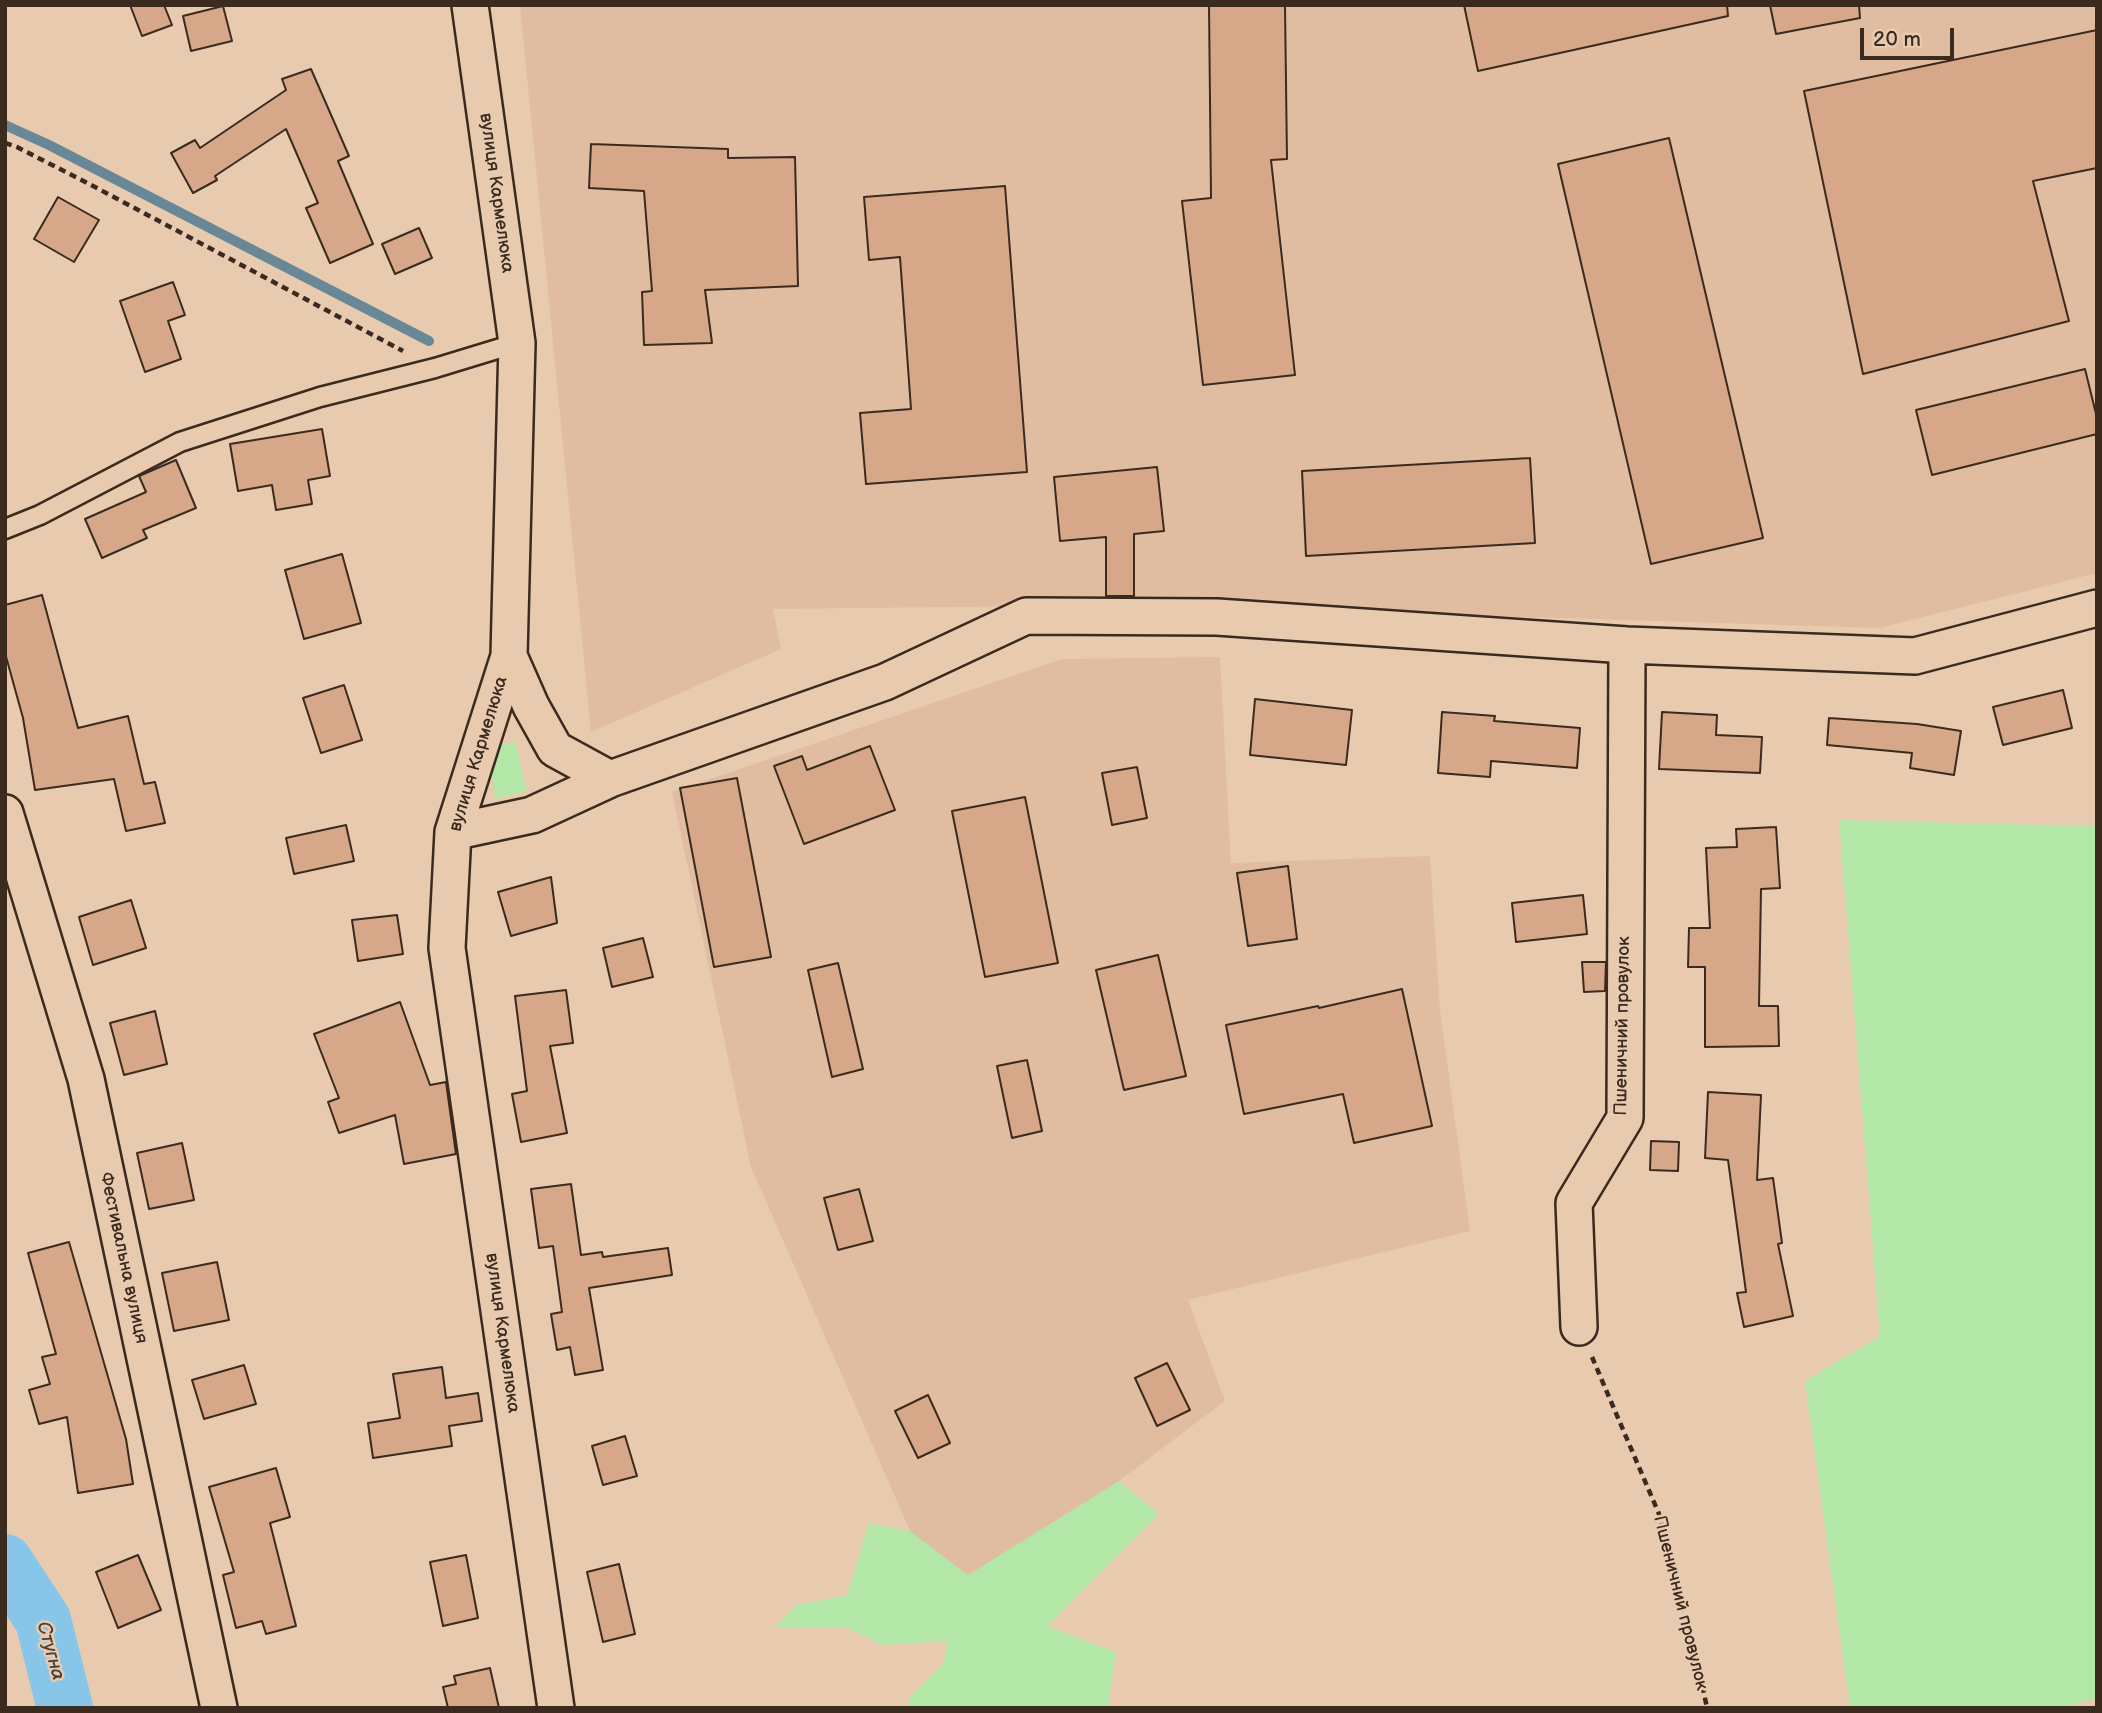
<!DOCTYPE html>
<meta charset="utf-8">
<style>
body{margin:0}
#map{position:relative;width:2102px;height:1713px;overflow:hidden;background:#e8cbaf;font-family:"Balsamiq Sans",sans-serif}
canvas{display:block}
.frame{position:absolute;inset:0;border:7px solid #3b2a1e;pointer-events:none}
.scale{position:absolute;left:1860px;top:28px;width:94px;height:32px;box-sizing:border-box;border:4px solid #3b2a1e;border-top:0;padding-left:9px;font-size:21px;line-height:24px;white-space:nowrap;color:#3b2a1e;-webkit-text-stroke:5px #e8cbaf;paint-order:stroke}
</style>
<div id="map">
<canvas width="2102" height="1713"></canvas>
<div class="frame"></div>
<div class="scale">20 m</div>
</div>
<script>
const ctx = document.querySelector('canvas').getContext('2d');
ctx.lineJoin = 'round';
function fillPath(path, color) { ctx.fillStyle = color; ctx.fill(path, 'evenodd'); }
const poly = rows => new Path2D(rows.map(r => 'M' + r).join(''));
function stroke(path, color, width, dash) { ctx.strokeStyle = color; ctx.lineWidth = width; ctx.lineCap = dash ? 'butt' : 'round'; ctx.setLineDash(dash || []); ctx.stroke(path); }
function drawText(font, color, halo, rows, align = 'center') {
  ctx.font = font + ' "Balsamiq Sans",sans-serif'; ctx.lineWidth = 5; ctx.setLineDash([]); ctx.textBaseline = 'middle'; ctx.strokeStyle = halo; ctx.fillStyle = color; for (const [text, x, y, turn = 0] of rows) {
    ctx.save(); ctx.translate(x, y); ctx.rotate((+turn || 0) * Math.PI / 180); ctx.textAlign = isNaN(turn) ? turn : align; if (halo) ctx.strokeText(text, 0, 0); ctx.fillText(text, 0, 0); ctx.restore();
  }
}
fillPath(poly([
 [520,5,2097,5,2097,573,1880,628,1134,605,773,609,781,649,591,732],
 [1220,657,1231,863,1430,856,1440,1010,1470,1231,1188,1300,1225,1401,1119,1481,968,1606,921,1556,751,1167,672,792,1062,659]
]), '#e0bda0');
fillPath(poly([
 [515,742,527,791,495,799,488,747],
 [1839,820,2097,826,2097,1698,2062,1708,1850,1708,1805,1381,1880,1336],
 [1119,1481,1159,1514,1047,1626,1116,1652,1108,1708,908,1708,909,1698,944,1663,947,1641,883,1645,846,1627,775,1627,796,1605,847,1595,869,1523,910,1531,968,1575]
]), '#b3e7a8');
stroke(poly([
 [5,125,49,145,429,341]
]), '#698897', 10);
stroke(poly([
 [5,1562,43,1620,65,1708]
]), '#87c6e8', 56);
const building = poly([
 [130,5,164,5,172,25,142,36,130,5],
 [1209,5,1285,5,1287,159,1271,160,1295,375,1203,385,1182,201,1211,198,1209,5],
 [1464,5,1727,5,1728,16,1478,71,1464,5],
 [1770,5,1859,5,1860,18,1776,34,1770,5],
 [223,6,232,41,191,51,183,16,223,6],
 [2097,30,2097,168,2033,181,2069,321,1863,374,1804,91,2097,30],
 [311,69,349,156,338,161,373,244,330,263,306,208,318,203,286,129,215,176,217,180,193,193,171,153,195,140,200,148,286,90,282,79,311,69],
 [1669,138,1763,538,1651,564,1558,164,1669,138],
 [591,144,728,149,728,158,795,157,798,286,705,290,712,343,644,345,642,292,652,291,644,191,589,188,591,144],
 [1005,186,1027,472,866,484,860,413,911,409,900,257,869,260,864,197,1005,186],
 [58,197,99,220,74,262,34,239,58,197],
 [419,228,432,258,395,274,382,244,419,228],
 [173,282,185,315,168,321,181,359,145,372,120,301,173,282],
 [2085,369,2097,418,2097,434,1932,475,1916,410,2085,369],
 [322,429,330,476,308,480,312,504,276,510,272,485,238,491,230,444,322,429],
 [1530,458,1535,543,1306,556,1302,471,1530,458],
 [176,460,196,508,143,530,147,538,102,558,85,519,146,492,139,476,176,460],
 [1157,467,1164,531,1134,534,1134,596,1106,596,1106,537,1060,541,1054,477,1157,467],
 [342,554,361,623,304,639,285,570,342,554],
 [42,595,78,728,128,716,144,784,155,782,165,823,126,831,114,779,35,790,23,718,5,653,5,605,42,595],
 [344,685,362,740,321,753,303,698,344,685],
 [2063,690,2072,728,2003,745,1993,707,2063,690],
 [1255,699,1352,710,1346,765,1250,755,1255,699],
 [1442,712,1495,716,1494,721,1580,728,1577,768,1491,761,1490,777,1438,773,1442,712],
 [1662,712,1717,715,1716,735,1762,737,1760,773,1659,769,1662,712],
 [1829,718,1917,724,1961,731,1954,775,1910,768,1912,753,1827,745,1829,718],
 [870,746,895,810,804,844,774,766,802,756,807,770,870,746],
 [1137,767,1147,818,1112,825,1102,773,1137,767],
 [737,778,771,957,714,967,680,788,737,778],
 [1025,797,1058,963,985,977,952,811,1025,797],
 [346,825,354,861,294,874,286,838,346,825],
 [1776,827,1780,888,1761,889,1759,1006,1778,1006,1779,1046,1705,1047,1705,967,1688,967,1689,928,1710,928,1706,848,1737,847,1736,829,1776,827],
 [1288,866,1297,939,1248,946,1237,873,1288,866],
 [551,877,557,923,511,936,498,892,551,877],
 [1583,895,1587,934,1516,942,1512,903,1583,895],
 [131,900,146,948,93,965,79,917,131,900],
 [397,915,403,954,358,961,352,920,397,915],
 [643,938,653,977,612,987,603,948,643,938],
 [1158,955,1186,1076,1124,1090,1096,970,1158,955],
 [1582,962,1606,962,1605,991,1584,992,1582,962],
 [838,963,863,1069,832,1077,808,970,838,963],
 [1402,989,1432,1126,1354,1143,1343,1094,1244,1114,1226,1025,1318,1006,1319,1008,1402,989],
 [566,990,573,1043,550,1046,567,1133,521,1142,512,1094,527,1091,515,996,566,990],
 [400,1002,430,1085,446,1082,456,1154,404,1164,395,1115,339,1133,328,1102,339,1098,314,1034,400,1002],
 [155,1011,167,1064,124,1075,110,1023,155,1011],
 [1027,1060,1042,1131,1012,1138,997,1066,1027,1060],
 [1708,1092,1761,1095,1757,1180,1773,1178,1782,1243,1778,1244,1793,1316,1744,1327,1737,1293,1746,1292,1728,1160,1705,1158,1708,1092],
 [1651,1141,1679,1142,1678,1171,1650,1170,1651,1141],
 [182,1143,194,1200,149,1209,137,1153,182,1143],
 [571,1184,581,1255,602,1252,603,1257,668,1248,672,1275,589,1288,603,1370,575,1375,570,1347,557,1350,551,1314,562,1312,553,1246,539,1248,531,1189,571,1184],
 [859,1189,873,1241,838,1250,824,1198,859,1189],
 [69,1242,126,1439,133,1484,78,1493,67,1417,39,1424,29,1390,50,1384,42,1357,56,1354,28,1253,69,1242],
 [217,1262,229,1320,174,1331,162,1273,217,1262],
 [1167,1363,1190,1410,1157,1426,1135,1378,1167,1363],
 [244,1365,256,1404,204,1419,192,1380,244,1365],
 [442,1367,446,1398,478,1393,482,1421,449,1426,452,1446,373,1458,368,1423,400,1418,393,1374,442,1367],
 [928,1395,950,1443,918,1458,895,1411,928,1395],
 [625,1436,637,1476,603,1485,592,1446,625,1436],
 [276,1468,290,1517,270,1523,296,1626,266,1634,262,1621,236,1628,223,1575,234,1572,209,1487,276,1468],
 [138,1555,161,1610,118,1628,96,1572,138,1555],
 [466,1555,478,1618,443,1626,430,1562,466,1555],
 [619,1564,635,1634,603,1642,587,1572,619,1564],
 [490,1668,499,1708,448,1708,443,1687,456,1684,454,1676,490,1668]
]);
fillPath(building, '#d6a788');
stroke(building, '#3b2a1e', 2);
const lane = poly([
 [5,529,40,515,180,442,320,397,435,368,517,343]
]);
const street = poly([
 [470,5,517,343,509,656,453,832,447,948,556,1708],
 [509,656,531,706,555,749,610,779],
 [5,813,86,1079,219,1708],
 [453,832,532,815,610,779,885,682,1026,616,1217,617,1627,645,1915,656,2097,608],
 [1579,1327,1574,1203,1625,1118,1627,645]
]);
stroke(lane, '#3b2a1e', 23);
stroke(street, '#3b2a1e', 40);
stroke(poly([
 [5,143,17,147,95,187,403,351],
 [1592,1357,1659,1514,1696,1654,1707,1708]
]), '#3b2a1e', 4.5, [7, 5]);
stroke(lane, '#e8cbaf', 18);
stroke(street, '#e8cbaf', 35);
drawText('18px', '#3b2a1e', '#e8cbaf', [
 ["вулиця Кармелюка",496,193,82],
 ["вулиця Кармелюка",479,754,-73],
 ["Пшеничний провулок",1623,1026,-89],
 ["Фестивальна вулиця",123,1258,78],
 ["вулиця Кармелюка",502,1333,82],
 ["Пшеничний провулок",1680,1603,76]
]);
drawText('italic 19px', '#46413c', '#e8cbaf', [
 ["Стугна",50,1651,74]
]);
</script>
